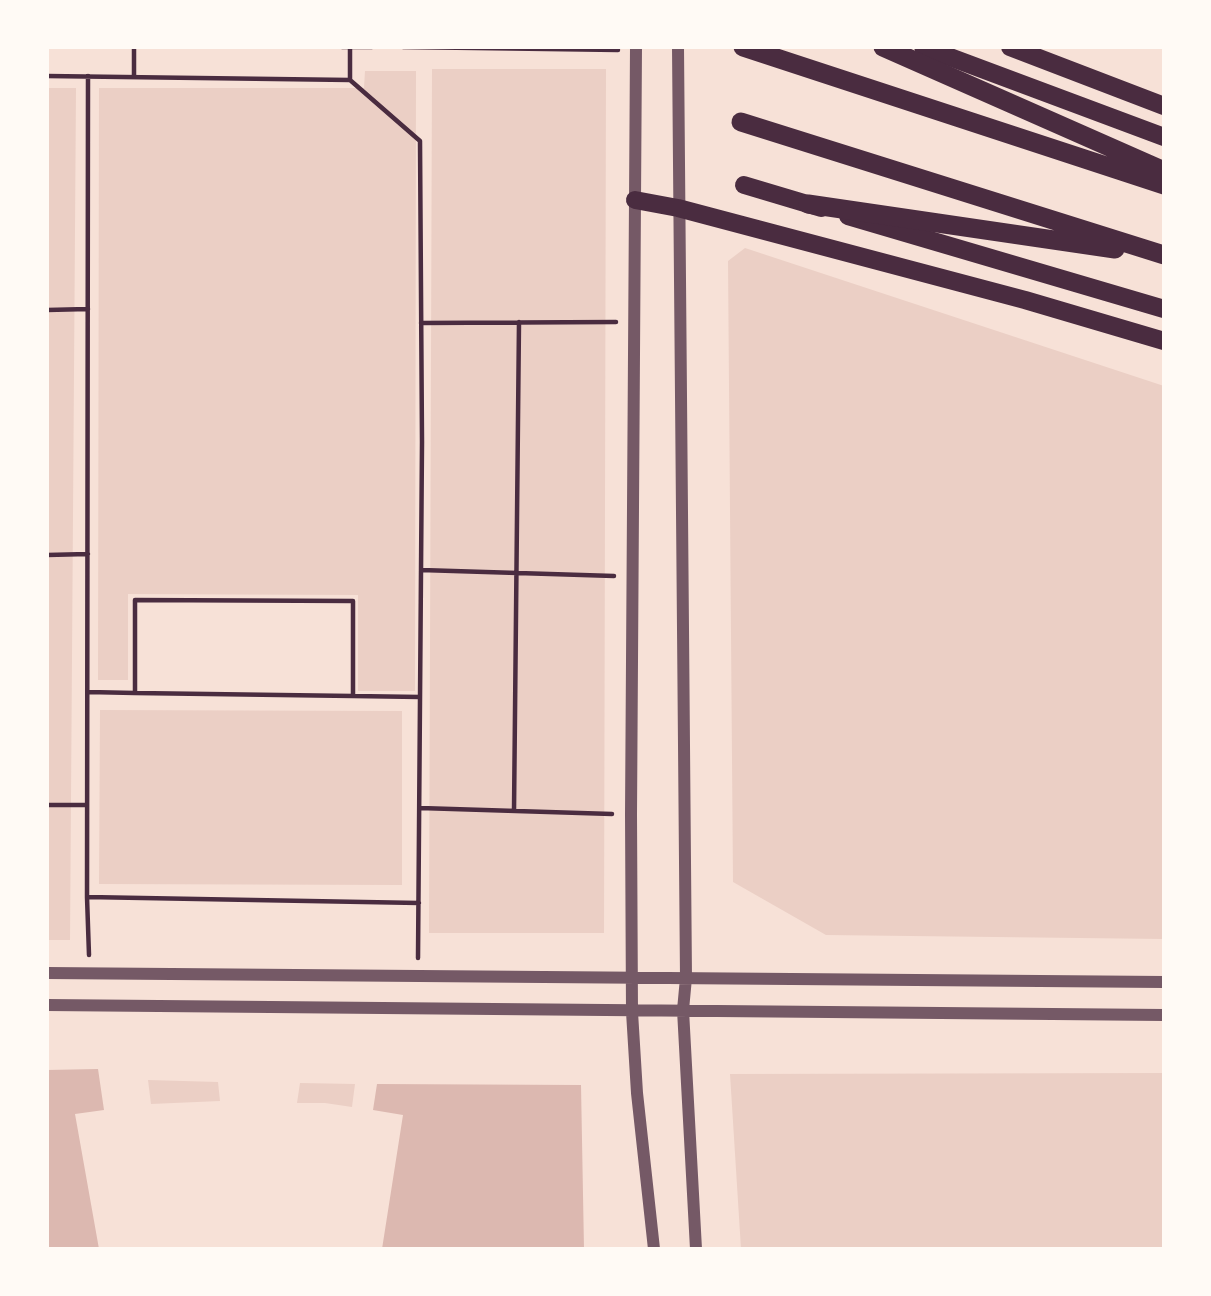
<!DOCTYPE html>
<style>
body{margin:0}
#map{position:relative;width:1211px;height:1296px;overflow:hidden;background:#f7e1d7;font-family:"DejaVu Sans",sans-serif}
canvas{display:block}
.frame{position:absolute;inset:0;border:49px solid #fffaf5;pointer-events:none}
</style>
<div id="map">
<canvas width="1211" height="1296"></canvas>
<div class="frame"></div>
</div>
<script>
const ctx = document.querySelector('canvas').getContext('2d');
ctx.lineJoin = 'round';
function fillPath(path, color) { ctx.fillStyle = color; ctx.fill(path, 'evenodd'); }
const poly = rows => new Path2D(rows.map(r => 'M' + r).join(''));
function stroke(path, color, width, dash) { ctx.strokeStyle = color; ctx.lineWidth = width; ctx.lineCap = dash ? 'butt' : 'round'; ctx.setLineDash(dash || []); ctx.stroke(path); }
fillPath(poly([
 [432,69,606,69,604,933,429,933],
 [365,71,416,71,415,691,358,691,358,595,128,594,128,680,98,680,99,88,364,88],
 [47,88,76,88,70,940,47,940],
 [745,248,1164,386,1164,939,826,935,733,882,728,261],
 [100,710,402,711,402,885,99,884],
 [1164,1073,1164,1249,741,1249,730,1074],
 [148,1080,218,1082,220,1101,151,1104],
 [300,1083,355,1084,352,1107,325,1103,297,1103]
]), '#ebcfc5');
fillPath(poly([
 [98,1069,104,1110,75,1114,99,1249,47,1249,47,1070],
 [377,1084,581,1085,584,1249,382,1249,403,1115,373,1110]
]), '#dcb8b0');
stroke(poly([
 [134,47,134,77],
 [342,47,372,47],
 [403,47,618,50],
 [350,48,350,80],
 [47,76,350,80,420,141,422,442,418,958],
 [88,76,87,897,89,955],
 [47,310,88,309],
 [421,323,616,322],
 [47,555,88,554],
 [421,570,614,576],
 [88,692,135,693],
 [353,696,353,601,135,600,135,693,353,696,420,697],
 [47,805,87,805],
 [420,808,612,814],
 [514,811,519,322],
 [87,897,419,903]
]), '#4a2c40', 4.5);
stroke(poly([
 [636,47,631,814,632,1012,637,1093,654,1249],
 [678,47,686,978,683,1010,696,1249],
 [47,973,1164,982],
 [47,1005,1164,1015]
]), '#755966', 12);
stroke(poly([
 [923,47,1164,137],
 [1010,47,1164,106],
 [744,185,821,208],
 [635,200,678,208,1025,300,1164,341],
 [848,216,1164,309]
]), '#4a2c40', 18);
stroke(poly([
 [743,47,1164,185],
 [883,47,1164,171],
 [741,122,1164,255],
 [808,204,1115,249]
]), '#4a2c40', 19);
</script>
